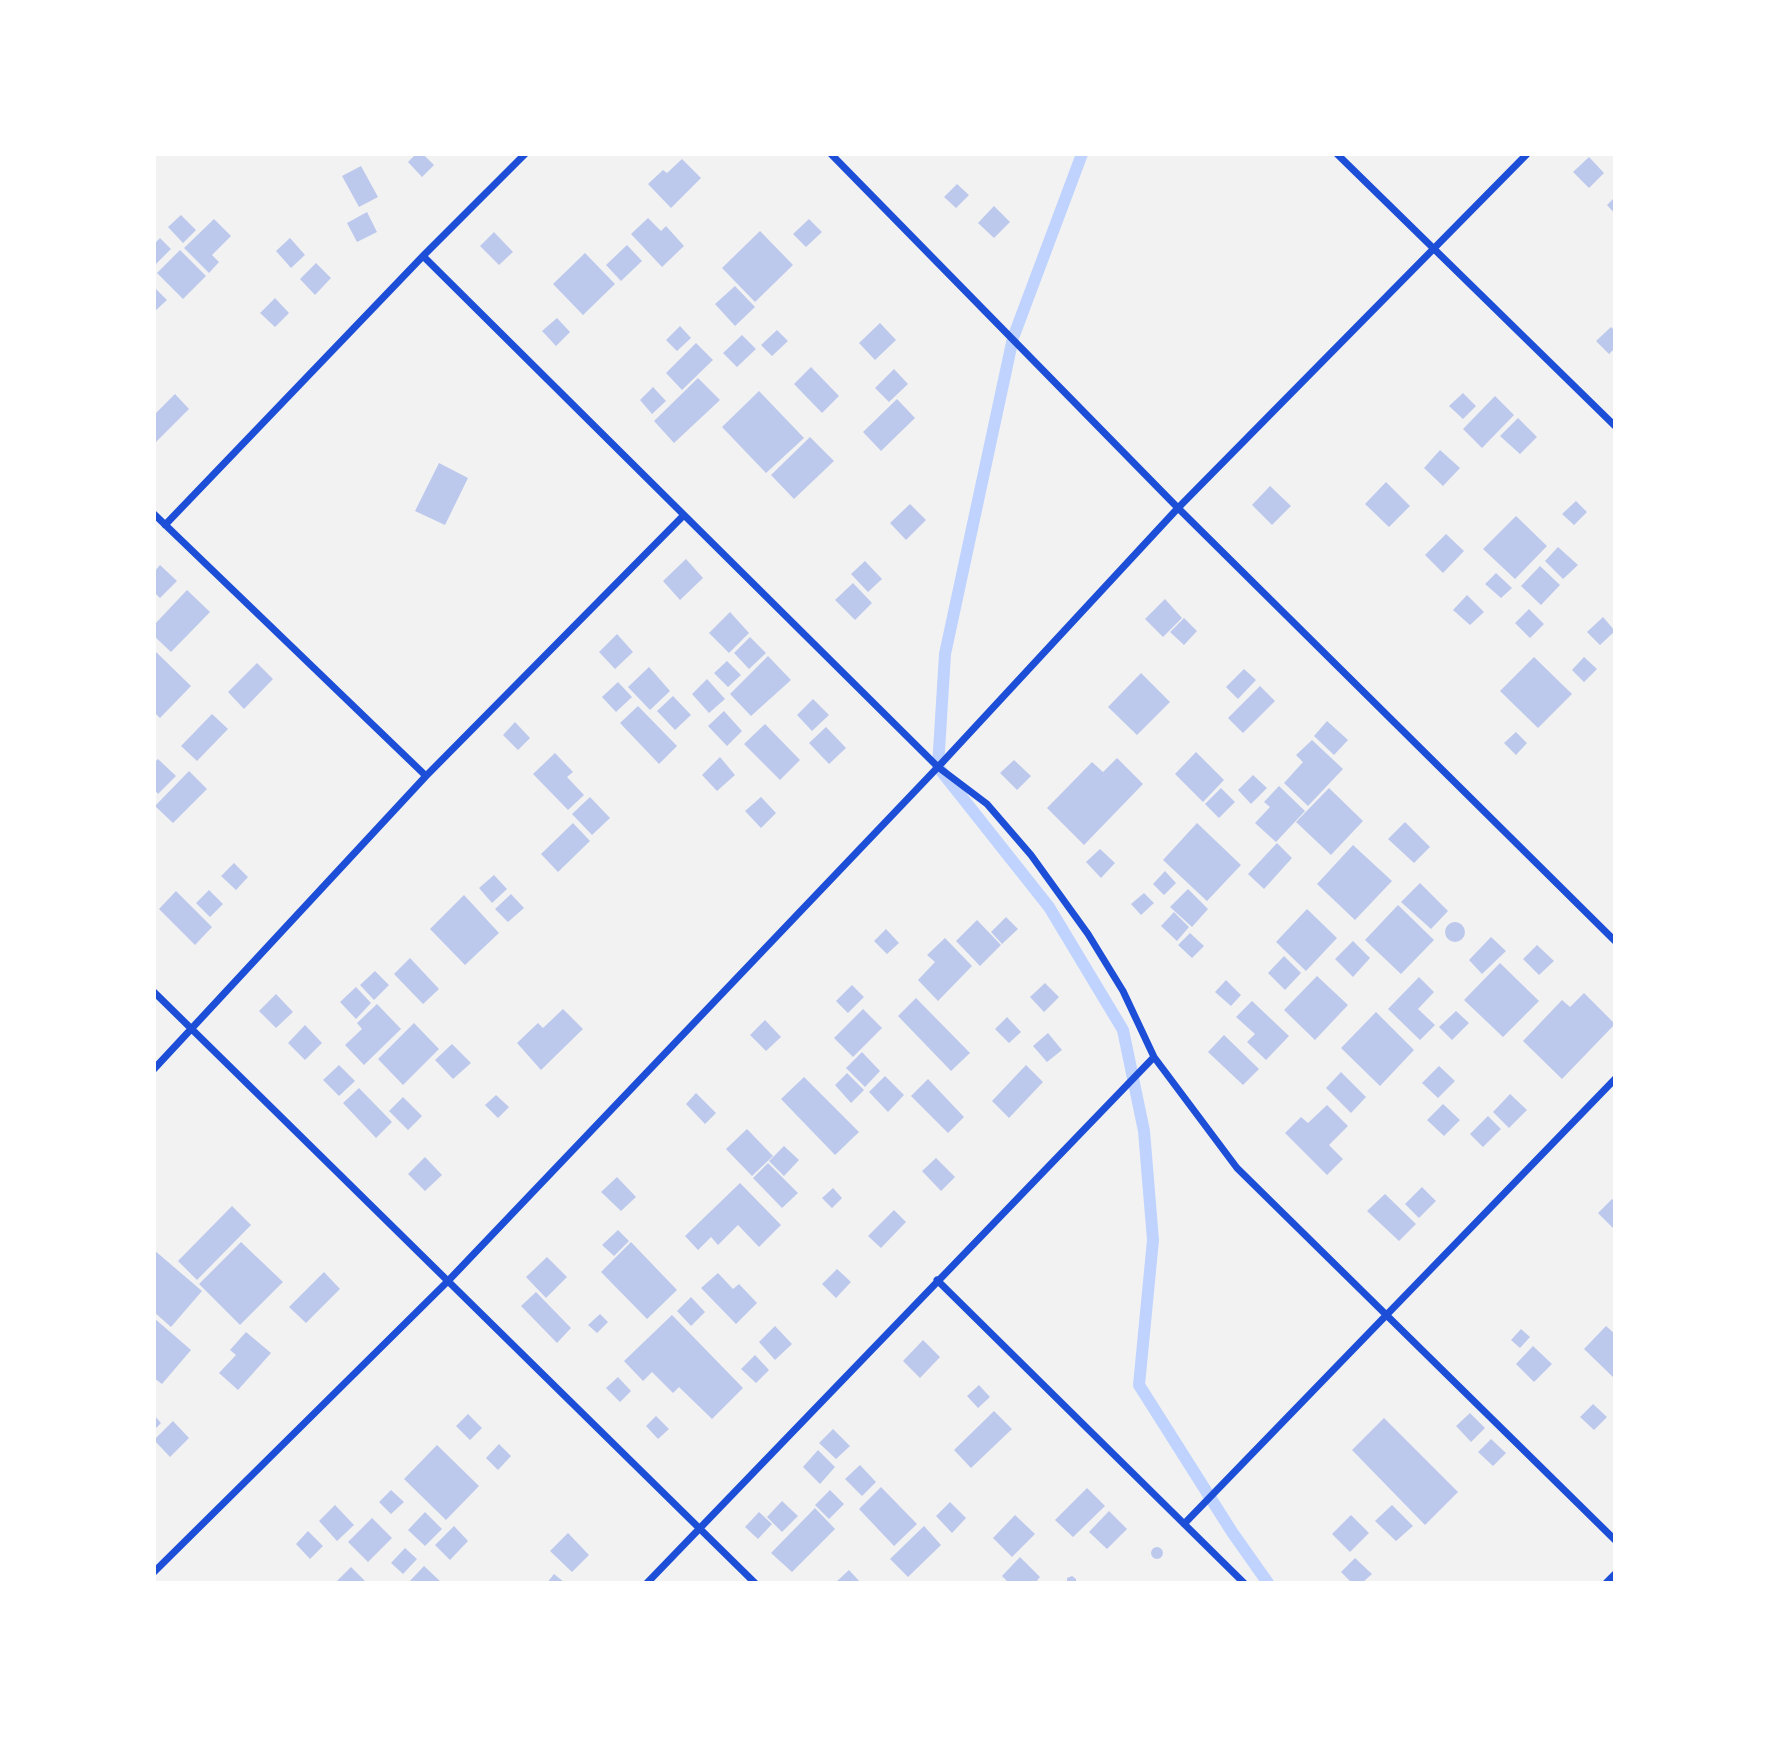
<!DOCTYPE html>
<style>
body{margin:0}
#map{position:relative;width:1769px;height:1737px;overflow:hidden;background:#f2f2f2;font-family:"Noto Sans",sans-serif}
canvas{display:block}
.frame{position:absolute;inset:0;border:156px solid #fff;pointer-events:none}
</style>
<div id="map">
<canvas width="1769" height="1737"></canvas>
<div class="frame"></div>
</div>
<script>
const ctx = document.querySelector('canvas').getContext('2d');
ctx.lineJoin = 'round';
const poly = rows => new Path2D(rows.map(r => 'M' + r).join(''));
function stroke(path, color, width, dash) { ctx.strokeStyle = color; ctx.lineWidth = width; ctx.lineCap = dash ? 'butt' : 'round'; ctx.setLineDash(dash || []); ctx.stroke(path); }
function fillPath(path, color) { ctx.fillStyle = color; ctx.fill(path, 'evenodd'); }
stroke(poly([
 [1082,154,1013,338,945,654,938,767,1049,907,1123,1030,1144,1131,1153,1240,1139,1385,1232,1532,1268,1583]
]), '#bfd3fe', 12);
fillPath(poly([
 [416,154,423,154,434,165,422,177,408,162],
 [1589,157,1604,173,1589,188,1573,172],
 [682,159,701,178,671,208,648,184,663,170,667,173],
 [361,166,378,197,359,207,342,176],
 [957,184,969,195,956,208,944,197],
 [1615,197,1615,214,1607,205],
 [994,206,1010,222,994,238,978,223],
 [367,212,377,232,357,242,347,223],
 [181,215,196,230,183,243,168,227],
 [648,218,661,231,666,226,684,246,662,267,631,234],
 [214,219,231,236,212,255,219,262,209,273,184,248],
 [809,219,822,232,806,247,793,234],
 [760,231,793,265,755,302,722,268],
 [494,232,513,252,499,265,480,246],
 [160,238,171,249,154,266,154,244],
 [290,238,305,255,291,268,276,251],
 [627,245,642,261,621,281,606,265],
 [180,250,206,276,183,299,157,273],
 [585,253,615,284,583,315,553,284],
 [316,263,331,278,315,295,300,279],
 [735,286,755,307,735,326,715,304],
 [154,287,167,300,154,312],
 [275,298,289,313,275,327,260,313],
 [557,318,570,332,556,346,542,331],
 [880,323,896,340,875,360,859,343],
 [680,326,691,338,677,351,666,340],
 [1611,327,1615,331,1615,348,1609,354,1596,341],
 [777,330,788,341,772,356,761,345],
 [742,335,756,349,737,367,723,353],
 [696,343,713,360,682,390,666,373],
 [811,367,839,396,822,413,794,384],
 [894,369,908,384,889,402,875,388],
 [698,378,720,400,674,443,654,421],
 [653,387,666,401,652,414,640,400],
 [759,391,804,438,766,473,722,427],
 [1463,393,1476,406,1463,419,1449,406],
 [175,394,189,409,154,444,154,415],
 [1495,396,1514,415,1482,448,1463,429],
 [897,399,915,418,881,451,863,432],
 [1518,418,1537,437,1520,454,1500,436],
 [810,437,834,461,794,499,771,475],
 [1440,450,1460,468,1443,486,1424,468],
 [439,463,468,478,445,525,415,511],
 [1386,482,1410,506,1389,527,1365,504],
 [1270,486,1291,506,1272,525,1252,505],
 [1576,501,1587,512,1574,525,1562,514],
 [910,504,926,520,906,540,890,523],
 [1516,516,1547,546,1515,579,1483,549],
 [1446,534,1464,551,1443,573,1425,555],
 [1558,547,1578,565,1563,579,1545,561],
 [686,559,703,578,680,600,663,581],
 [865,561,882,579,868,592,851,574],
 [160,565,177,581,160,598,154,592,154,572],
 [1540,566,1560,585,1541,605,1521,586],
 [1496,573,1512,588,1501,598,1485,584],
 [853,583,872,603,855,620,835,600],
 [187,590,210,612,171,652,154,636,154,625],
 [1467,595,1484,612,1470,625,1453,610],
 [1165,599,1182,618,1163,637,1145,619],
 [1529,609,1544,624,1530,638,1515,623],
 [730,612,749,633,729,653,709,633],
 [1603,617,1615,631,1600,645,1587,632],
 [1184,618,1197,631,1184,645,1170,632],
 [617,634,633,652,615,669,599,652],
 [750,637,766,653,749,669,734,653],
 [154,650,191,686,160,718,154,712],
 [768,656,791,680,751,716,730,694],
 [1534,657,1572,694,1538,728,1500,691],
 [1584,657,1597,669,1584,682,1572,670],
 [727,661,741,675,728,687,714,673],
 [257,663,273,679,244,709,228,692],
 [649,667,670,691,650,710,628,687],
 [1244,669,1256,680,1238,699,1226,687],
 [1141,673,1170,702,1137,735,1108,707],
 [707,679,725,699,709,713,692,694],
 [618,682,632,697,616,712,602,697],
 [1260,686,1275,701,1243,733,1228,718],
 [673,696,691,715,675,730,657,711],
 [813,699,829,715,812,731,797,715],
 [638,706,677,746,659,764,620,723],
 [724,711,742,731,727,746,708,726],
 [212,714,228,729,197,761,181,746],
 [1327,721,1348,740,1334,755,1314,736],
 [515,722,530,738,518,750,503,735],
 [765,724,800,760,780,780,744,744],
 [826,727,846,748,829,764,809,743],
 [1516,732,1527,743,1516,755,1504,743],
 [1312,740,1343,769,1308,806,1284,783,1303,762,1296,755],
 [1196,752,1224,780,1203,802,1175,774],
 [555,753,573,772,567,777,584,795,568,810,533,774],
 [720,757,735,775,717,791,702,775],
 [1117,758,1143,784,1084,845,1047,808,1092,762,1103,772],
 [158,759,176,776,158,794,154,789,154,763],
 [1014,760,1031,776,1017,790,1000,773],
 [189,771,207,789,173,823,155,806],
 [1253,775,1267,788,1251,804,1238,790],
 [1279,786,1305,811,1276,842,1255,823,1270,807,1264,802],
 [1221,788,1235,802,1219,818,1205,804],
 [1329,788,1363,821,1331,855,1296,822],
 [590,797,610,818,592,835,572,814],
 [761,797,776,813,761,828,745,811],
 [1405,822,1430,847,1414,863,1388,839],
 [573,823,590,841,558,872,541,854],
 [1197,823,1241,865,1207,901,1163,860],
 [1277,843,1292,858,1264,889,1248,874],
 [1353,845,1392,881,1355,920,1317,884],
 [1100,849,1115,863,1101,878,1086,862],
 [234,863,248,877,236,890,221,876],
 [1165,871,1176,883,1164,895,1153,884],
 [494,875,507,889,492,903,479,888],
 [1420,883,1448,911,1431,929,1401,902],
 [1188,889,1208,909,1192,927,1170,907],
 [209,890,223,904,210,917,196,903],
 [176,891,212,927,195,945,159,909],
 [1144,893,1154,903,1141,915,1131,904],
 [511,894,524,908,508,922,495,909],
 [464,895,499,933,465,965,430,929],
 [1398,905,1434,940,1401,974,1365,940],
 [1307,909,1337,938,1306,971,1276,942],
 [1174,912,1189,927,1177,941,1161,926],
 [1006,917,1018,929,1002,944,991,932],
 [977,920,1001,945,980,966,956,941],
 '1445 932a10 10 0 1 1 20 0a10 10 0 1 1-20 0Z',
 [886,929,899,943,887,954,874,941],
 [1190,933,1204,946,1192,958,1178,945],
 [1491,937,1506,951,1482,974,1469,960],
 [945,938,972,966,938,1001,918,980,935,962,927,955],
 [1353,941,1370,958,1353,977,1335,959],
 [1537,945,1554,961,1539,975,1523,959],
 [1284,956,1301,973,1285,990,1268,973],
 [410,958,439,989,423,1004,394,974],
 [1500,963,1539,1001,1503,1037,1464,1000],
 [375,971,389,985,374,1000,360,985],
 [1317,976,1348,1005,1315,1040,1284,1010],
 [1419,977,1434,992,1418,1009,1435,1025,1420,1040,1388,1009],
 [1226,980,1241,995,1231,1006,1215,992],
 [1045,983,1059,997,1044,1012,1030,997],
 [852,985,864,997,848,1013,836,1001],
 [356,987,371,1003,356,1019,340,1002],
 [1584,993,1615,1024,1562,1079,1523,1041,1562,1000,1570,1007],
 [276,994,293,1012,276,1028,259,1011],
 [916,998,970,1053,951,1071,898,1016],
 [1252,1001,1289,1036,1266,1060,1247,1042,1255,1034,1236,1017],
 [377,1004,401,1029,364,1065,345,1045,362,1029,357,1023],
 [563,1009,583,1029,541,1070,517,1043,538,1023,543,1028],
 [863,1009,882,1028,853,1057,834,1038],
 [1456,1011,1469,1023,1452,1040,1439,1027],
 [1376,1012,1414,1050,1380,1086,1341,1048],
 [1007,1017,1021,1032,1009,1043,995,1029],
 [765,1020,781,1037,766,1051,750,1035],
 [414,1023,439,1049,403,1085,378,1059],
 [305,1025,322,1043,305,1060,288,1043],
 [1048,1033,1062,1050,1047,1062,1033,1046],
 [1224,1035,1259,1069,1243,1085,1208,1052],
 [452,1044,471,1063,453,1079,435,1060],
 [862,1052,880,1071,865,1087,846,1068],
 [339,1065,355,1081,339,1096,323,1080],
 [1026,1065,1043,1082,1009,1118,992,1101],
 [1439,1066,1455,1081,1438,1098,1422,1083],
 [1341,1072,1366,1097,1351,1113,1326,1088],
 [847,1073,864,1090,851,1103,835,1085],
 [885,1076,904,1095,888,1112,869,1092],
 [804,1077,859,1132,835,1155,781,1099],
 [928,1079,964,1117,948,1133,911,1096],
 [359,1088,392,1122,376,1138,343,1103],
 [696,1093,716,1113,705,1124,686,1104],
 [1510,1094,1527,1110,1509,1128,1493,1112],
 [496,1095,509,1107,498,1118,485,1105],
 [403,1097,422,1116,408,1130,389,1111],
 [1443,1104,1460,1120,1444,1136,1427,1120],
 [1327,1105,1348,1126,1329,1145,1343,1159,1327,1175,1285,1133,1301,1117,1308,1123],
 [1488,1116,1501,1129,1483,1147,1470,1134],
 [747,1129,773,1156,752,1176,726,1149],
 [784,1146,799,1160,784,1176,769,1161],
 [425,1157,442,1175,425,1191,408,1174],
 [936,1158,955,1177,941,1191,922,1171],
 [768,1163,798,1193,782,1208,753,1178],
 [617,1177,636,1197,621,1211,601,1192],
 [740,1183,781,1225,759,1247,738,1225,718,1245,711,1237,698,1250,685,1236],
 [1422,1187,1436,1201,1419,1218,1405,1204],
 [833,1188,842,1198,832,1208,822,1198],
 [1385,1194,1416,1224,1399,1241,1367,1211],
 [1612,1199,1615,1202,1613,1228,1598,1213],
 [232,1206,251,1225,197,1280,178,1261],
 [894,1210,906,1222,881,1248,868,1236],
 [618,1230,629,1241,614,1256,602,1245],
 [241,1242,283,1282,240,1325,199,1284],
 [631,1242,677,1290,647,1319,601,1272],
 [154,1250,202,1291,171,1327,154,1312],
 [547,1257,567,1277,546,1298,526,1277],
 [837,1269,851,1282,836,1298,822,1284],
 [324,1272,340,1289,306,1323,289,1307],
 [718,1273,733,1289,739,1284,757,1303,736,1324,701,1288],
 [536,1292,571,1328,557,1343,521,1306],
 [691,1297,705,1312,691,1326,677,1311],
 [600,1314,608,1322,597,1333,588,1325],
 [672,1315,743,1388,712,1419,679,1387,673,1393,652,1372,643,1381,624,1361],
 [154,1318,191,1350,162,1384,154,1378],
 [775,1326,792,1344,775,1360,759,1342],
 [1606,1326,1615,1334,1615,1379,1584,1349],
 [1521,1329,1530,1337,1520,1348,1511,1340],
 [246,1332,271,1353,238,1390,219,1373,236,1355,230,1350],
 [923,1340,940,1357,920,1378,903,1361],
 [1533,1346,1552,1364,1534,1382,1516,1364],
 [755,1355,769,1370,756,1383,741,1369],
 [618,1377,631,1391,620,1402,606,1388],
 [979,1385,990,1397,978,1408,967,1396],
 [1593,1404,1607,1417,1594,1430,1580,1417],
 [994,1411,1012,1429,971,1468,954,1450],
 [1470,1413,1485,1428,1471,1442,1456,1426],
 [468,1414,482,1428,470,1440,456,1426],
 [154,1415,161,1423,154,1430],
 [656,1416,669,1429,658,1439,646,1426],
 [1384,1418,1458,1492,1425,1525,1352,1450],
 [173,1421,189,1438,170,1457,154,1440],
 [833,1429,850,1446,836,1459,819,1443],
 [1491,1439,1506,1453,1493,1466,1478,1452],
 [499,1444,511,1456,498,1470,486,1458],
 [437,1445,479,1486,446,1520,404,1479],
 [818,1450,835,1467,820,1484,803,1467],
 [860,1465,876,1482,862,1496,845,1479],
 [881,1487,917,1524,894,1546,859,1509],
 [1087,1488,1105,1506,1073,1537,1055,1520],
 [391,1490,404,1502,391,1514,379,1502],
 [830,1490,844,1504,829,1519,815,1505],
 [782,1501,798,1516,782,1532,767,1517],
 [950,1502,966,1518,952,1533,936,1516],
 [335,1505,354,1525,337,1541,319,1521],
 [1392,1505,1413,1526,1396,1541,1375,1521],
 [815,1508,835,1529,792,1572,771,1553],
 [1109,1511,1127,1529,1107,1549,1089,1532],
 [425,1512,442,1529,425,1546,408,1530],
 [759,1512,772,1524,758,1539,745,1527],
 [1015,1515,1035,1534,1012,1557,993,1538],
 [1351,1515,1369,1533,1350,1552,1332,1534],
 [372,1518,392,1538,368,1562,348,1542],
 [454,1526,468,1541,450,1560,435,1545],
 [924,1526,941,1545,908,1577,890,1559],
 [308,1531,323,1546,310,1559,296,1544],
 [568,1533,589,1555,572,1572,550,1551],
 '1151 1553a6 6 0 1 1 12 0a6 6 0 1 1-12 0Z',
 [405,1548,417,1559,403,1574,391,1563],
 [1020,1557,1040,1577,1035,1583,1009,1583,1002,1576],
 [1355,1558,1372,1574,1362,1583,1352,1583,1341,1572],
 [424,1566,442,1583,408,1583],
 [351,1567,367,1583,335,1583],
 [849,1570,861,1583,835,1583],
 [554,1574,565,1583,547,1583],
 [1072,1576,1076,1579,1076,1583,1067,1583,1067,1578]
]), '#bdc9ec');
stroke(poly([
 [831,154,1178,508,1615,941],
 [1337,154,1615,426],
 [423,256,938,767,987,804,1031,855,1088,934,1123,991,1154,1057,1237,1168,1615,1540],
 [154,514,426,776],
 [165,525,423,256,525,154],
 [154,992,755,1583],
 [154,1069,426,776,684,515],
 [937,1280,1244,1583],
 [1184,1524,1615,1079],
 [154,1572,448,1281,938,767,1178,508,1527,154],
 [647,1583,1154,1057],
 [1606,1583,1615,1574]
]), '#1d4ed8', 7);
</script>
